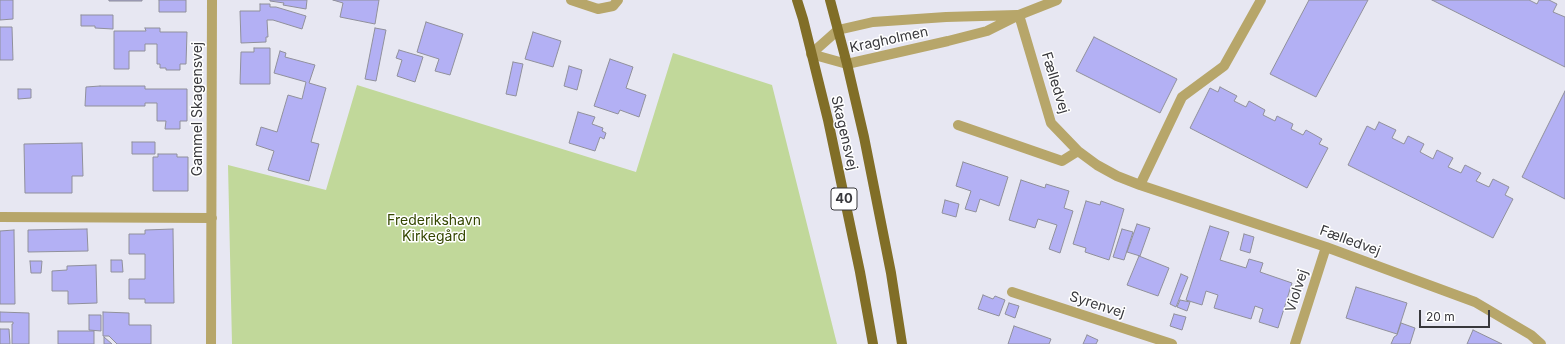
<!DOCTYPE html>
<meta charset="utf-8">
<style>
body{margin:0}
#map{position:relative;width:1565px;height:344px;overflow:hidden;background:#e7e7f2;font-family:Inter,sans-serif}
canvas{display:block}
.scale{position:absolute;left:1419px;top:310px;width:71px;height:18px;box-sizing:border-box;border:2px solid #38383c;border-top:0;padding-left:5px;font-size:12px;line-height:14px;white-space:nowrap;color:#38383c;-webkit-text-stroke:3px #fff;paint-order:stroke}
</style>
<div id="map">
<canvas width="1565" height="344"></canvas>
<div class="scale">20 m</div>
</div>
<script>
const ctx = document.querySelector('canvas').getContext('2d');
ctx.lineJoin = 'round';
function fillPath(path, color) { ctx.fillStyle = color; ctx.fill(path, 'evenodd'); }
const poly = rows => new Path2D(rows.map(r => 'M' + r).join(''));
function stroke(path, color, width, dash) { ctx.strokeStyle = color; ctx.lineWidth = width; ctx.lineCap = dash ? 'butt' : 'round'; ctx.setLineDash(dash || []); ctx.stroke(path); }
function drawText(font, color, halo, rows, align = 'center') {
  ctx.font = font + ' Inter,sans-serif'; ctx.lineWidth = 3; ctx.setLineDash([]); ctx.textBaseline = 'middle'; ctx.strokeStyle = halo; ctx.fillStyle = color; for (const [text, x, y, turn = 0] of rows) {
    ctx.save(); ctx.translate(x, y); ctx.rotate((+turn || 0) * Math.PI / 180); ctx.textAlign = isNaN(turn) ? turn : align; if (halo) ctx.strokeText(text, 0, 0); ctx.fillText(text, 0, 0); ctx.restore();
  }
}
fillPath(poly([
 [673,53,772,85,837,344,232,344,228,165,326,190,357,85,636,172]
]), '#c1d89a');
const building = poly([
 [0,0,13,0,13,19,0,20,0,0],
 [109,0,142,0,142,1,109,1,109,0],
 [159,0,186,0,186,12,159,12,159,0],
 [270,0,307,0,306,9,283,5,284,3,270,1,270,0],
 [333,0,379,0,375,24,340,17,343,3,333,0],
 [1309,0,1368,0,1316,97,1270,74,1309,0],
 [1432,0,1529,0,1537,4,1539,0,1549,0,1557,4,1553,12,1565,17,1565,67,1432,0],
 [260,4,270,4,270,7,276,7,306,16,302,29,273,20,267,20,268,37,266,37,266,42,241,43,240,11,260,11,260,4],
 [81,15,113,15,113,29,95,28,95,26,81,26,81,15],
 [426,22,463,34,450,75,435,71,439,59,417,52,426,22],
 [0,27,12,27,13,60,0,60,0,27],
 [145,28,160,28,160,32,187,32,186,64,180,64,180,70,166,70,166,68,160,68,160,64,157,64,157,44,145,44,145,51,129,51,129,69,114,69,114,31,146,31,145,28],
 [375,28,386,30,376,81,365,79,375,28],
 [533,32,561,41,553,67,525,59,533,32],
 [1094,37,1177,79,1160,113,1076,71,1094,37],
 [254,48,270,48,270,84,240,84,241,52,254,52,254,48],
 [399,50,423,57,415,82,397,76,402,60,396,58,399,50],
 [280,51,286,53,285,57,315,65,309,83,326,88,311,142,319,144,309,181,268,170,274,151,256,145,261,127,277,132,288,95,302,99,306,82,274,73,280,51],
 [610,59,633,67,626,88,646,95,639,117,620,110,618,114,594,106,610,59],
 [513,62,523,64,516,96,506,94,513,62],
 [569,66,582,70,577,90,564,86,569,66],
 [100,86,145,86,145,89,187,89,187,121,180,121,180,129,165,129,166,121,157,121,157,103,145,103,145,106,85,106,86,87,100,86],
 [1220,87,1237,96,1234,101,1246,107,1249,101,1265,110,1263,115,1275,121,1277,116,1293,124,1291,129,1303,135,1306,130,1322,139,1319,144,1328,148,1307,188,1190,128,1210,88,1218,92,1220,87],
 [18,89,31,89,31,98,18,99,18,89],
 [1565,91,1565,199,1522,177,1565,91],
 [578,112,595,117,592,124,603,128,602,131,606,133,604,139,600,137,595,151,569,143,578,112],
 [1379,122,1396,130,1392,138,1404,144,1408,136,1424,144,1420,152,1433,159,1437,150,1453,158,1448,167,1461,173,1465,165,1481,173,1476,181,1489,187,1493,179,1509,187,1505,195,1513,199,1493,238,1348,165,1367,126,1375,130,1379,122],
 [132,142,155,142,155,154,132,154,132,142],
 [82,143,83,176,72,176,72,193,25,193,24,144,82,143],
 [158,154,177,154,177,157,188,157,188,191,153,191,153,157,158,157,158,154],
 [963,162,1008,177,999,206,980,199,976,212,965,209,971,191,956,186,963,162],
 [1021,180,1045,188,1046,184,1069,191,1064,208,1073,211,1060,253,1049,249,1057,225,1038,219,1035,228,1009,220,1021,180],
 [945,200,959,204,956,217,942,213,945,200],
 [1086,201,1100,205,1101,201,1124,209,1109,260,1085,252,1086,248,1073,244,1086,201],
 [1137,224,1150,228,1140,256,1127,252,1137,224],
 [1210,226,1229,232,1220,260,1246,268,1249,259,1263,263,1260,272,1292,283,1278,328,1259,322,1263,309,1255,306,1251,319,1214,308,1218,295,1206,291,1202,305,1186,300,1210,226],
 [87,229,88,251,28,252,28,230,87,229],
 [173,229,174,303,145,303,145,299,129,299,129,279,145,279,145,254,129,254,129,234,145,234,145,230,173,229],
 [1122,229,1133,232,1124,260,1113,257,1122,229],
 [14,230,15,304,0,304,0,231,14,230],
 [1244,234,1254,237,1250,253,1240,250,1244,234],
 [1139,256,1169,268,1158,296,1127,285,1139,256],
 [111,260,122,260,123,272,111,272,111,260],
 [30,261,42,261,41,273,31,273,30,261],
 [96,265,97,303,68,304,68,291,52,291,52,271,67,270,67,266,96,265],
 [1181,274,1188,277,1176,307,1170,304,1181,274],
 [1356,287,1407,303,1397,334,1346,318,1356,287],
 [983,295,993,299,995,296,1005,300,999,316,978,309,983,295],
 [1180,300,1190,302,1187,311,1177,307,1180,300],
 [1009,303,1019,306,1015,318,1005,314,1009,303],
 [0,312,29,313,29,344,12,344,12,324,13,324,13,322,0,322,0,312],
 [103,312,129,313,129,325,151,325,151,344,117,344,109,336,103,336,103,312],
 [1174,314,1186,317,1182,330,1170,326,1174,314],
 [89,315,101,315,101,331,89,330,89,315],
 [1401,323,1415,328,1410,344,1391,344,1394,337,1397,335,1401,323],
 [1014,326,1051,339,1049,344,1008,344,1014,326],
 [0,329,9,329,10,344,0,344,0,329],
 [1473,330,1502,344,1467,344,1473,330],
 [58,331,94,331,94,344,58,344,58,331],
 [1087,335,1098,340,1096,344,1083,344,1087,335],
 [104,337,112,344,104,344,104,337]
]);
fillPath(building, '#b3b0f4');
stroke(building, '#90909b', 1);
stroke(poly([
 [571,0,598,9,613,6,618,0],
 [1019,15,1051,123,1078,151,1097,165,1117,176,1140,185,1326,247,1475,302,1531,335,1541,344],
 [811,54,847,64,948,41,987,31,1019,15,1057,0],
 [811,54,838,30,873,22,946,17,1017,15],
 [958,125,1062,161,1078,151],
 [1140,185,1182,97,1224,66,1261,0],
 [0,217,212,218],
 [1012,292,1172,344],
 [211,344,212,0],
 [1295,344,1326,247]
]), '#b7a66a', 10);
stroke(poly([
 [797,0,803,19,828,120,860,272,873,344],
 [830,0,847,64,864,137,891,273,902,344]
]), '#816e27', 10);
for (const [x, y, w] of [
 [844,199,26]
]) { const box = new Path2D(); box.roundRect(x - w / 2, y - 11, w, 22, 3); ctx.fillStyle = '#fff'; ctx.fill(box); stroke(box, '#38383c', 1); }
drawText('bold 13px', '#38383c', null, [
 ["40",844,199]
]);
drawText('14px', '#38383c', '#fff', [
 ["Kragholmen",889,40,-12],
 ["Fælledvej",1055,83,73],
 ["Gammel Skagensvej",198,109,-90],
 ["Skagensvej",844,133,77],
 ["Fælledvej",1350,241,20],
 ["Violvej",1297,291,-72],
 ["Syrenvej",1097,305,18]
]);
drawText('14px', '#344600', '#fff', [
 ["Frederikshavn",434,221],
 ["Kirkegård",434,237]
]);
</script>
